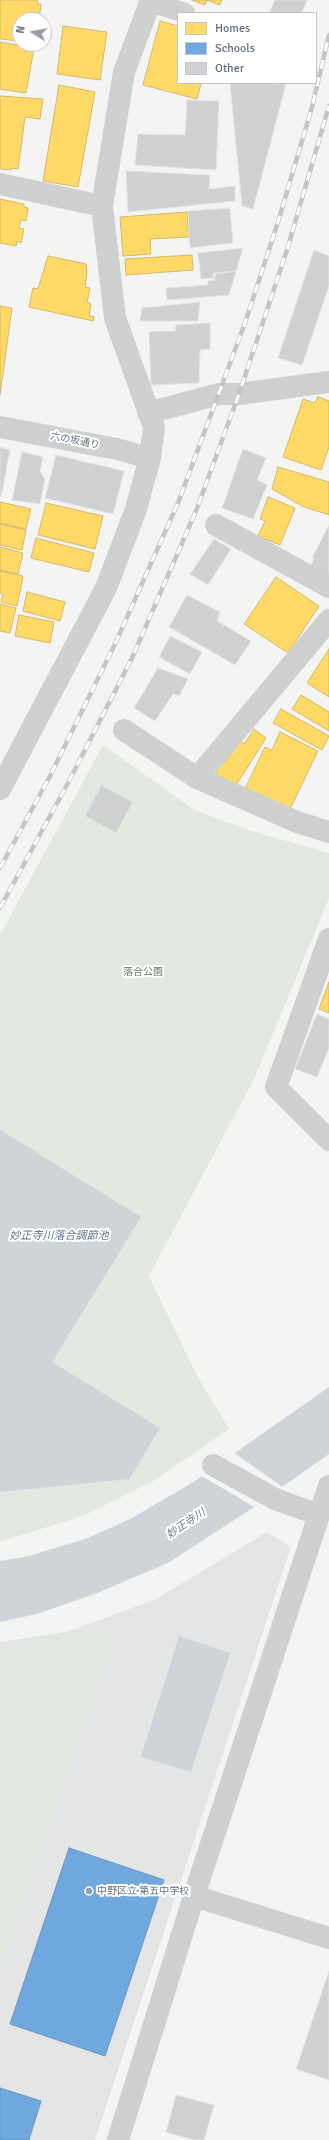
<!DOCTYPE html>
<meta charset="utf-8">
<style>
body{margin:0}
#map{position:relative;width:329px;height:2140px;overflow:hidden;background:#f3f4f2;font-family:Signika,sans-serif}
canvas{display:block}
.legend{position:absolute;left:177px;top:12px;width:140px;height:72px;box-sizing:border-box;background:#fff;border:1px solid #c1c5cd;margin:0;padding:5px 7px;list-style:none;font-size:12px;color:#636f83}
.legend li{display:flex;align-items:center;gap:8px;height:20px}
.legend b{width:20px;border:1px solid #c1c5cd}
.north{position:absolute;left:12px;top:12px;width:40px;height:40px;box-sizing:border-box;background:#fff;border:1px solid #c1c5cd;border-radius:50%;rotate:281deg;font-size:11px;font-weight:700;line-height:16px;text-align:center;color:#636f83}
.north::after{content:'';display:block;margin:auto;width:14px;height:18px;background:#959eaa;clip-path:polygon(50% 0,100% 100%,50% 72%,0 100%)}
</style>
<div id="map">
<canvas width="329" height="2140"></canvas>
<ul class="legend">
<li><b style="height:11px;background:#ffd966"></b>Homes</li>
<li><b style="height:11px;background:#6fa8dc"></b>Schools</li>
<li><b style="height:11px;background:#cfd0d1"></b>Other</li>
</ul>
<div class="north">N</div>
</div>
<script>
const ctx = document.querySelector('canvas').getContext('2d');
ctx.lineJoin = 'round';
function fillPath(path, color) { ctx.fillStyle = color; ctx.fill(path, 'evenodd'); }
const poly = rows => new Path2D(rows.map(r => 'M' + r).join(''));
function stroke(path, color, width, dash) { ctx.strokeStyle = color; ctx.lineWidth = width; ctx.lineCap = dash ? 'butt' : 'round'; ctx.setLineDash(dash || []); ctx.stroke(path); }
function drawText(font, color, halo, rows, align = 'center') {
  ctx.font = font + ' Signika,"Noto Sans JP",sans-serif'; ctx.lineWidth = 4; ctx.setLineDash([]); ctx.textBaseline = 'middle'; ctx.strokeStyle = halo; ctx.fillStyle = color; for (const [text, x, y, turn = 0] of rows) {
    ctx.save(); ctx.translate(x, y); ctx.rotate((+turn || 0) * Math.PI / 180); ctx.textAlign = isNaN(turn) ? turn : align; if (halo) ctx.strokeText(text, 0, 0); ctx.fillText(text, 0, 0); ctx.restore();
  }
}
fillPath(poly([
 [267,1532,291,1547,95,2140,0,2140,0,1642,67,1632,156,1599]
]), '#e3e4e4');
fillPath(poly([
 [103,745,193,809,248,830,329,853,329,898,255,1077,149,1276,196,1374,229,1429,155,1480,85,1515,0,1542,0,935],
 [117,1629,0,1971,0,1650]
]), '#e2e7e0');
fillPath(poly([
 [0,1130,141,1217,52,1362,160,1428,129,1479,0,1492],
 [329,1387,329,1454,248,1511,168,1563,97,1593,37,1614,0,1622,0,1561,29,1556,88,1538,130,1519,192,1483],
 [179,1636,230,1653,191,1772,141,1757]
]), '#cfd4d9');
fillPath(poly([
 [233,1452,284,1488,256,1508,200,1475]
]), '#f3f4f2');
const homes = poly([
 [0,0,38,0,37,4,41,4,39,20,20,20,20,41,0,39,0,0],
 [192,0,207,0,205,5,192,0],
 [207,0,222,0,220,5,207,0],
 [160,21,178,26,178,83,201,83,197,99,143,85,160,21],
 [63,26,107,32,100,80,57,74,63,26],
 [0,42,34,48,26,93,0,89,0,42],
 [59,85,95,92,78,187,43,181,59,85],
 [0,96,43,99,40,119,25,117,18,169,11,168,11,170,1,169,0,167,0,96],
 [0,199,24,204,24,207,28,208,26,221,21,220,19,228,24,229,21,243,17,241,16,246,0,243,0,199],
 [187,212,189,237,150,239,151,254,123,256,120,217,187,212],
 [192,255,193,270,126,275,125,259,192,255],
 [48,256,86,264,87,272,85,287,90,288,87,302,91,304,89,316,94,317,93,321,29,307,33,288,38,289,48,256],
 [0,306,12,308,0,395,0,306],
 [318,397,329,401,329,447,321,470,283,457,303,399,315,403,318,397],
 [278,467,329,482,329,515,302,506,272,489,278,467],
 [268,497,295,508,280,545,258,536,265,521,260,519,268,497],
 [0,502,31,509,26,529,0,523,0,502],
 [46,503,103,516,95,549,38,535,46,503],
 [0,524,26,530,22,550,0,545,0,524],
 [36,538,94,553,89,572,31,558,36,538],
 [0,547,23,553,18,574,0,570,0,547],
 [0,571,23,576,17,606,1,602,3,594,0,593,0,571],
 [276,577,319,606,288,653,244,624,276,577],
 [27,592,65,602,60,621,23,611,27,592],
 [0,604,16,608,10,633,0,631,0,604],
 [19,615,54,622,50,643,15,636,19,615],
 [329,649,329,697,307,683,329,649],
 [301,695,329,712,329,731,292,709,301,695],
 [281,709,329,736,322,750,273,723,281,709],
 [254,729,266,738,233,790,215,778,218,773,215,771,223,759,226,761,239,741,244,744,254,729],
 [280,732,318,751,289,811,245,789,265,747,272,750,280,732],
 [329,982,329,1013,319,1009,329,982]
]);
fillPath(homes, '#ffd966');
stroke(homes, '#d0b96f', 1);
const schools = poly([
 [69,1848,164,1880,105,2056,10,2024,69,1848],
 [0,2088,41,2101,29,2140,0,2140,0,2088]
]);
fillPath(schools, '#6fa8dc');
stroke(schools, '#6b97c1', 1);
const building = poly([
 [275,0,307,0,302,13,269,13,275,0],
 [230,83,286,84,253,209,242,206,230,83],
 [187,100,219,101,216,170,135,165,138,134,185,135,187,100],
 [126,171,210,175,209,189,235,186,235,201,128,212,126,171],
 [230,208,233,243,190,248,188,211,230,208],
 [243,248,236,271,213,273,214,278,201,279,198,253,243,248],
 [314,250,329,256,329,286,302,365,278,358,314,250],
 [236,271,229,295,167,300,166,288,208,285,208,281,215,280,215,274,236,271],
 [200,302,198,321,140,321,142,308,200,302],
 [210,323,210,349,200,350,199,383,151,385,149,332,175,331,176,325,210,323],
 [0,447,10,450,1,497,0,496,0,447],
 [243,449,266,458,257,480,267,485,253,519,222,508,243,449],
 [22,452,43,457,40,471,45,479,40,504,12,500,22,452],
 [56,455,124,471,113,514,45,498,56,455],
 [329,525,329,577,310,567,314,559,312,558,329,525],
 [214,539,231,549,208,585,190,574,214,539],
 [187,595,220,612,217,621,251,641,235,665,169,627,187,595],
 [170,636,202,652,190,674,159,657,170,636],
 [158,668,188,679,179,696,173,694,155,721,134,708,158,668],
 [101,785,133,802,116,833,85,816,101,785],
 [317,1014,329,1019,329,1048,317,1077,295,1069,317,1014],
 [329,1971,329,2080,296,2069,329,1971],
 [176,2095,214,2105,204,2140,194,2140,166,2132,176,2095]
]);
fillPath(building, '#cfd0d1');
stroke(building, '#e2e3e2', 1);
stroke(poly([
 [150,2,185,13]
]), '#cecfcf', 20);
stroke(poly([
 [0,184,102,206],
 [148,413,219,394,239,394,329,382],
 [0,427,117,449,150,458],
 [216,525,329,587],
 [124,730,197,778,297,822,329,832],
 [197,778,329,620],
 [0,789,106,588,136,509,150,458,154,427,115,318,102,206,124,72,151,0],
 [329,939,276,1087,329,1140],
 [319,1515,329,1486],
 [194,1896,329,1938],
 [118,2140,194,1896,319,1515,275,1499,213,1465]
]), '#cecfcf', 22);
const rail = poly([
 [0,868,50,776,115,644,178,503,245,323,278,222,312,107,329,35],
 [0,908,68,783,132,658,196,511,239,394,287,250,329,106]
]);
stroke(rail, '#c3c4c5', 4.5);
stroke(rail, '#fff', 3, [9]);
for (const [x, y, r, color] of [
 [89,1891,4,"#959eaa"]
]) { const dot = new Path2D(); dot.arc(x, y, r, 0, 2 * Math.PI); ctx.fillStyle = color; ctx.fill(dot); stroke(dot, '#fff', 1.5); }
drawText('10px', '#636f83', '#fff', [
 ["六の坂通り",75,441,11]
]);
drawText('10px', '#637a62', '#fff', [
 ["落合公園",143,972]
]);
drawText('10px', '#636f83', '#fff', [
 ["中野区立 第五中学校",97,1891]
], 'left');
drawText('italic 11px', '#637786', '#fff', [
 ["妙正寺川落合調節池",59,1236],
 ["妙正寺川",186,1524,-34]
]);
</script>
